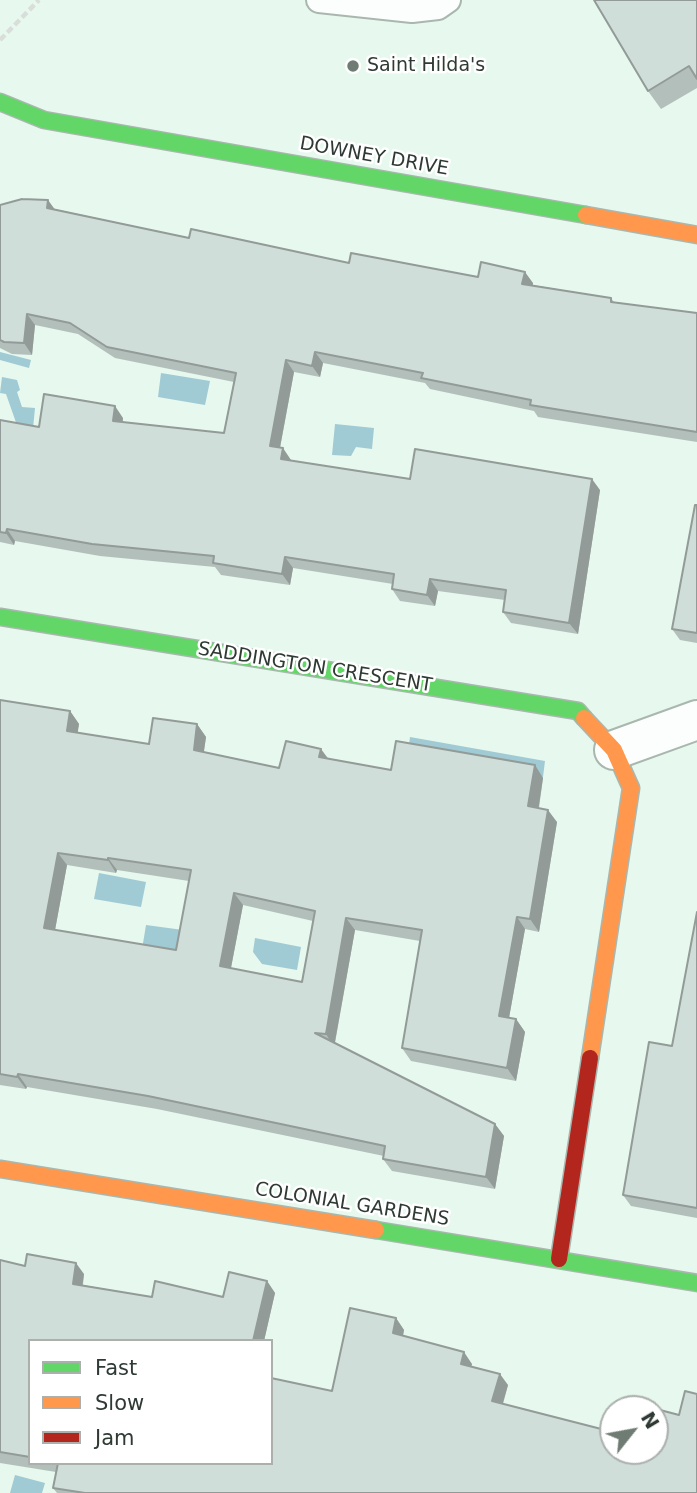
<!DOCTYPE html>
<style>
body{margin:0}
#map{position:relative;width:697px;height:1493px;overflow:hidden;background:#e7f8ee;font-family:"DejaVu Sans",sans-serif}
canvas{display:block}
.legend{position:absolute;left:28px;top:1339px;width:245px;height:126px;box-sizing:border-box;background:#fff;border:2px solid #abb0ad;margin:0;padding:9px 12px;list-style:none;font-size:21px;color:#2e3a33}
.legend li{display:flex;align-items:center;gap:14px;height:35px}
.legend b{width:35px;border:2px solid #abb0ad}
.north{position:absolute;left:599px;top:1395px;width:70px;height:70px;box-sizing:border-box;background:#fff;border:2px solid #abb0ad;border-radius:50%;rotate:59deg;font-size:19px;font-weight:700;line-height:28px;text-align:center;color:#2e3a33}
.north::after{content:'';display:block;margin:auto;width:24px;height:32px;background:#6f7c74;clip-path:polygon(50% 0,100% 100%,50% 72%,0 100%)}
</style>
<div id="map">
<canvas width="697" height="1493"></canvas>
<ul class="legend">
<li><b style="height:9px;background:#63d668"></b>Fast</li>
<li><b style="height:9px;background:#ff974d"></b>Slow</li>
<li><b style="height:9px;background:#b3261e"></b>Jam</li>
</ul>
<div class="north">N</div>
</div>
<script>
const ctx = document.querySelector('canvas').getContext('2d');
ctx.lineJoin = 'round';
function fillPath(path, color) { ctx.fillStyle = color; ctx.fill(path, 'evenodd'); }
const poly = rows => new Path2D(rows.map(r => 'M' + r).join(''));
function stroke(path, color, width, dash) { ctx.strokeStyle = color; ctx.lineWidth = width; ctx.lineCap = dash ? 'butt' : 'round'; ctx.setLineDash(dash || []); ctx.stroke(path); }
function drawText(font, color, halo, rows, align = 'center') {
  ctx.font = font + ' "DejaVu Sans",sans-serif'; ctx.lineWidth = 5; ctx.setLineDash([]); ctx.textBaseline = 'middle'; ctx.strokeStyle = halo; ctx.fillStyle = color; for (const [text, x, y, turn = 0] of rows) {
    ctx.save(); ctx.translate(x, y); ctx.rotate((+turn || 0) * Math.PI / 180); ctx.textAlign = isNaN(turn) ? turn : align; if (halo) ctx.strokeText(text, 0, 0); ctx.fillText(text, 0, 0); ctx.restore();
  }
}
fillPath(poly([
 [0,352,31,360,29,368,0,360],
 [161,373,210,381,205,405,158,397],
 [2,377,17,380,20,390,17,392,22,407,35,408,31,449,25,448,6,394,0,393],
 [335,424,374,428,372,449,356,447,351,456,332,455],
 [410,737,545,761,543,777,408,753],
 [99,873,146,882,141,907,94,899],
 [146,925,183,930,175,986,137,980],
 [255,938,301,947,297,970,262,964,253,952],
 [15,1475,45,1483,42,1493,10,1493]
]), '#a0cad4');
const lane = poly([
 [319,0,412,10,438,7,448,0]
]);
const street = poly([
 [614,750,697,720]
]);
const fast = poly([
 [0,102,44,120,586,215],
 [0,617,578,711,584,718],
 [376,1230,697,1283]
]);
const slow = poly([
 [586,215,697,235],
 [584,718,614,750,631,788,590,1058],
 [0,1169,376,1230]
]);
const jam = poly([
 [559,1259,590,1058]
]);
stroke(lane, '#a9b7af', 28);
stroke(street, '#a9b7af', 42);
stroke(fast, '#a9b7af', 19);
stroke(slow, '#a9b7af', 19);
stroke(jam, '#a9b7af', 19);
stroke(poly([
 [0,40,39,0]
]), '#d9deda', 4.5, [7, 3.5]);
stroke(lane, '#fbfefc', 24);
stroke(street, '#fbfefc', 38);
stroke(fast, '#63d668', 16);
stroke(slow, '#ff974d', 16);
stroke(jam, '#b3261e', 16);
fillPath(poly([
 [697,0,697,88,661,109,648,91],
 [0,205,55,209,189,238,349,263,533,283,533,285,611,298,614,302,697,313,697,442,538,417,534,411,430,389,425,383,323,363,320,377,294,372,280,448,291,461,410,479,600,490,578,634,511,623,503,612,505,600,438,591,435,606,400,601,392,589,393,584,293,568,290,585,221,575,215,567,100,556,15,541,14,545,0,542,0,420,39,427,123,418,123,422,224,433,234,382,115,358,78,334,35,325,32,355,12,354,0,348],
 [697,505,697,643,680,640,672,629],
 [0,700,70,711,79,724,77,733,149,744,197,724,206,737,204,752,279,768,328,759,391,770,535,765,543,778,539,808,557,822,539,932,525,929,509,1018,516,1019,525,1032,516,1081,411,1061,402,1048,420,941,355,930,335,1043,495,1124,504,1136,495,1189,392,1171,383,1159,384,1156,157,1109,27,1087,26,1089,0,1085],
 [67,865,116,873,117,870,189,881,176,950,55,930],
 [243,905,313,921,302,982,231,968],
 [697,912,697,1218,631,1206,623,1195,672,1046],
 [0,1260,25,1266,84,1274,83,1285,152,1297,223,1297,267,1281,275,1293,264,1341,30,1341,30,1463,271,1463,332,1391,396,1318,404,1330,403,1336,472,1364,471,1366,508,1385,503,1404,697,1493,57,1493,53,1488,56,1472,0,1463]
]), '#b3bfbb');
fillPath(poly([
 [48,200,56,211,47,208],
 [525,272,533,283,531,295,522,284],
 [27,314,35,325,32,355,24,343],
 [315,352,323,363,320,377,312,366],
 [286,360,294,372,278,458,270,446],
 [115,406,123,418,121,433,113,421],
 [283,448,291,460,289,471,281,459],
 [592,479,600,490,578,634,569,623],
 [7,529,15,541,14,545,6,533],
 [285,557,293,568,290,585,282,574],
 [430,579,438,591,435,606,427,595],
 [70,711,79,724,76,744,67,731],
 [197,724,206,737,202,763,194,750],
 [321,749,330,761,319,757],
 [535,765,543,778,537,818,528,806],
 [548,810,557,822,539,932,530,919],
 [58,853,67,865,53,941,44,928],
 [108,858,117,870,116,873,108,860],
 [234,893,243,905,229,978,220,966],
 [517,917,525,929,507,1029,499,1016],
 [346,918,355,930,334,1047,326,1034],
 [516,1019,525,1032,516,1081,507,1068],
 [18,1074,27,1087,26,1089,17,1077],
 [495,1124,504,1136,495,1189,486,1177],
 [76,1263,84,1274,81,1295,73,1284],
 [267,1281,275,1293,264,1341,253,1341],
 [396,1318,404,1330,401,1345,393,1333],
 [464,1352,472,1364,469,1375,461,1364],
 [500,1374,508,1385,500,1413,492,1401]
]), '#929b98');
const building = poly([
 [594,0,697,0,697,79,689,66,648,91,594,0],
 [22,199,48,200,47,208,189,238,191,229,349,263,351,253,478,277,481,262,525,272,522,284,611,298,611,302,697,313,697,432,530,405,531,400,421,378,423,373,315,352,312,366,286,360,270,446,283,448,281,459,410,479,415,449,592,479,569,623,503,612,506,590,430,579,427,595,392,589,394,574,285,557,282,574,213,563,214,556,92,544,7,529,6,533,0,532,0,420,39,427,44,394,115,406,113,421,224,433,236,373,107,347,70,323,27,314,24,343,4,342,0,340,0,205,22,199],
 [695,505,697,505,697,633,672,629,695,505],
 [0,700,70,711,67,731,149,744,153,718,197,724,194,750,279,768,286,741,321,749,319,757,391,770,396,741,535,765,528,806,548,810,530,919,517,917,499,1016,516,1019,507,1068,402,1048,422,930,346,918,326,1034,315,1033,495,1124,486,1177,383,1159,385,1146,148,1096,18,1074,17,1077,0,1074,0,700],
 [58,853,108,860,108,858,191,870,176,950,44,928,58,853],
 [234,893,315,911,302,982,220,966,234,893],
 [697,912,697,1208,623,1195,649,1042,672,1046,697,912],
 [27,1254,76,1263,73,1284,152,1297,155,1281,223,1297,229,1272,267,1281,253,1341,30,1341,30,1457,0,1452,0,1260,25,1266,27,1254],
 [350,1308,396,1318,393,1333,464,1352,461,1364,500,1374,492,1401,613,1432,613,1451,655,1451,655,1409,644,1409,645,1406,679,1415,685,1391,697,1394,697,1493,85,1493,53,1488,58,1463,271,1463,271,1378,332,1391,350,1308]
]);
fillPath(building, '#d0ded9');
stroke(building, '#929b98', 2);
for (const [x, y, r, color] of [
 [353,66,7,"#6f7c74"]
]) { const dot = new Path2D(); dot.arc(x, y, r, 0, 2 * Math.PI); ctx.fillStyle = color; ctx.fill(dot); stroke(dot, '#fff', 2.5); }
drawText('19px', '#2e3a33', '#fff', [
 ["Saint Hilda's",367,66]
], 'left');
drawText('19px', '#2e3a33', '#fff', [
 ["DOWNEY DRIVE",374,157,10],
 ["SADDINGTON CRESCENT",315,668,9],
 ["COLONIAL GARDENS",352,1205,9]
]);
</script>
